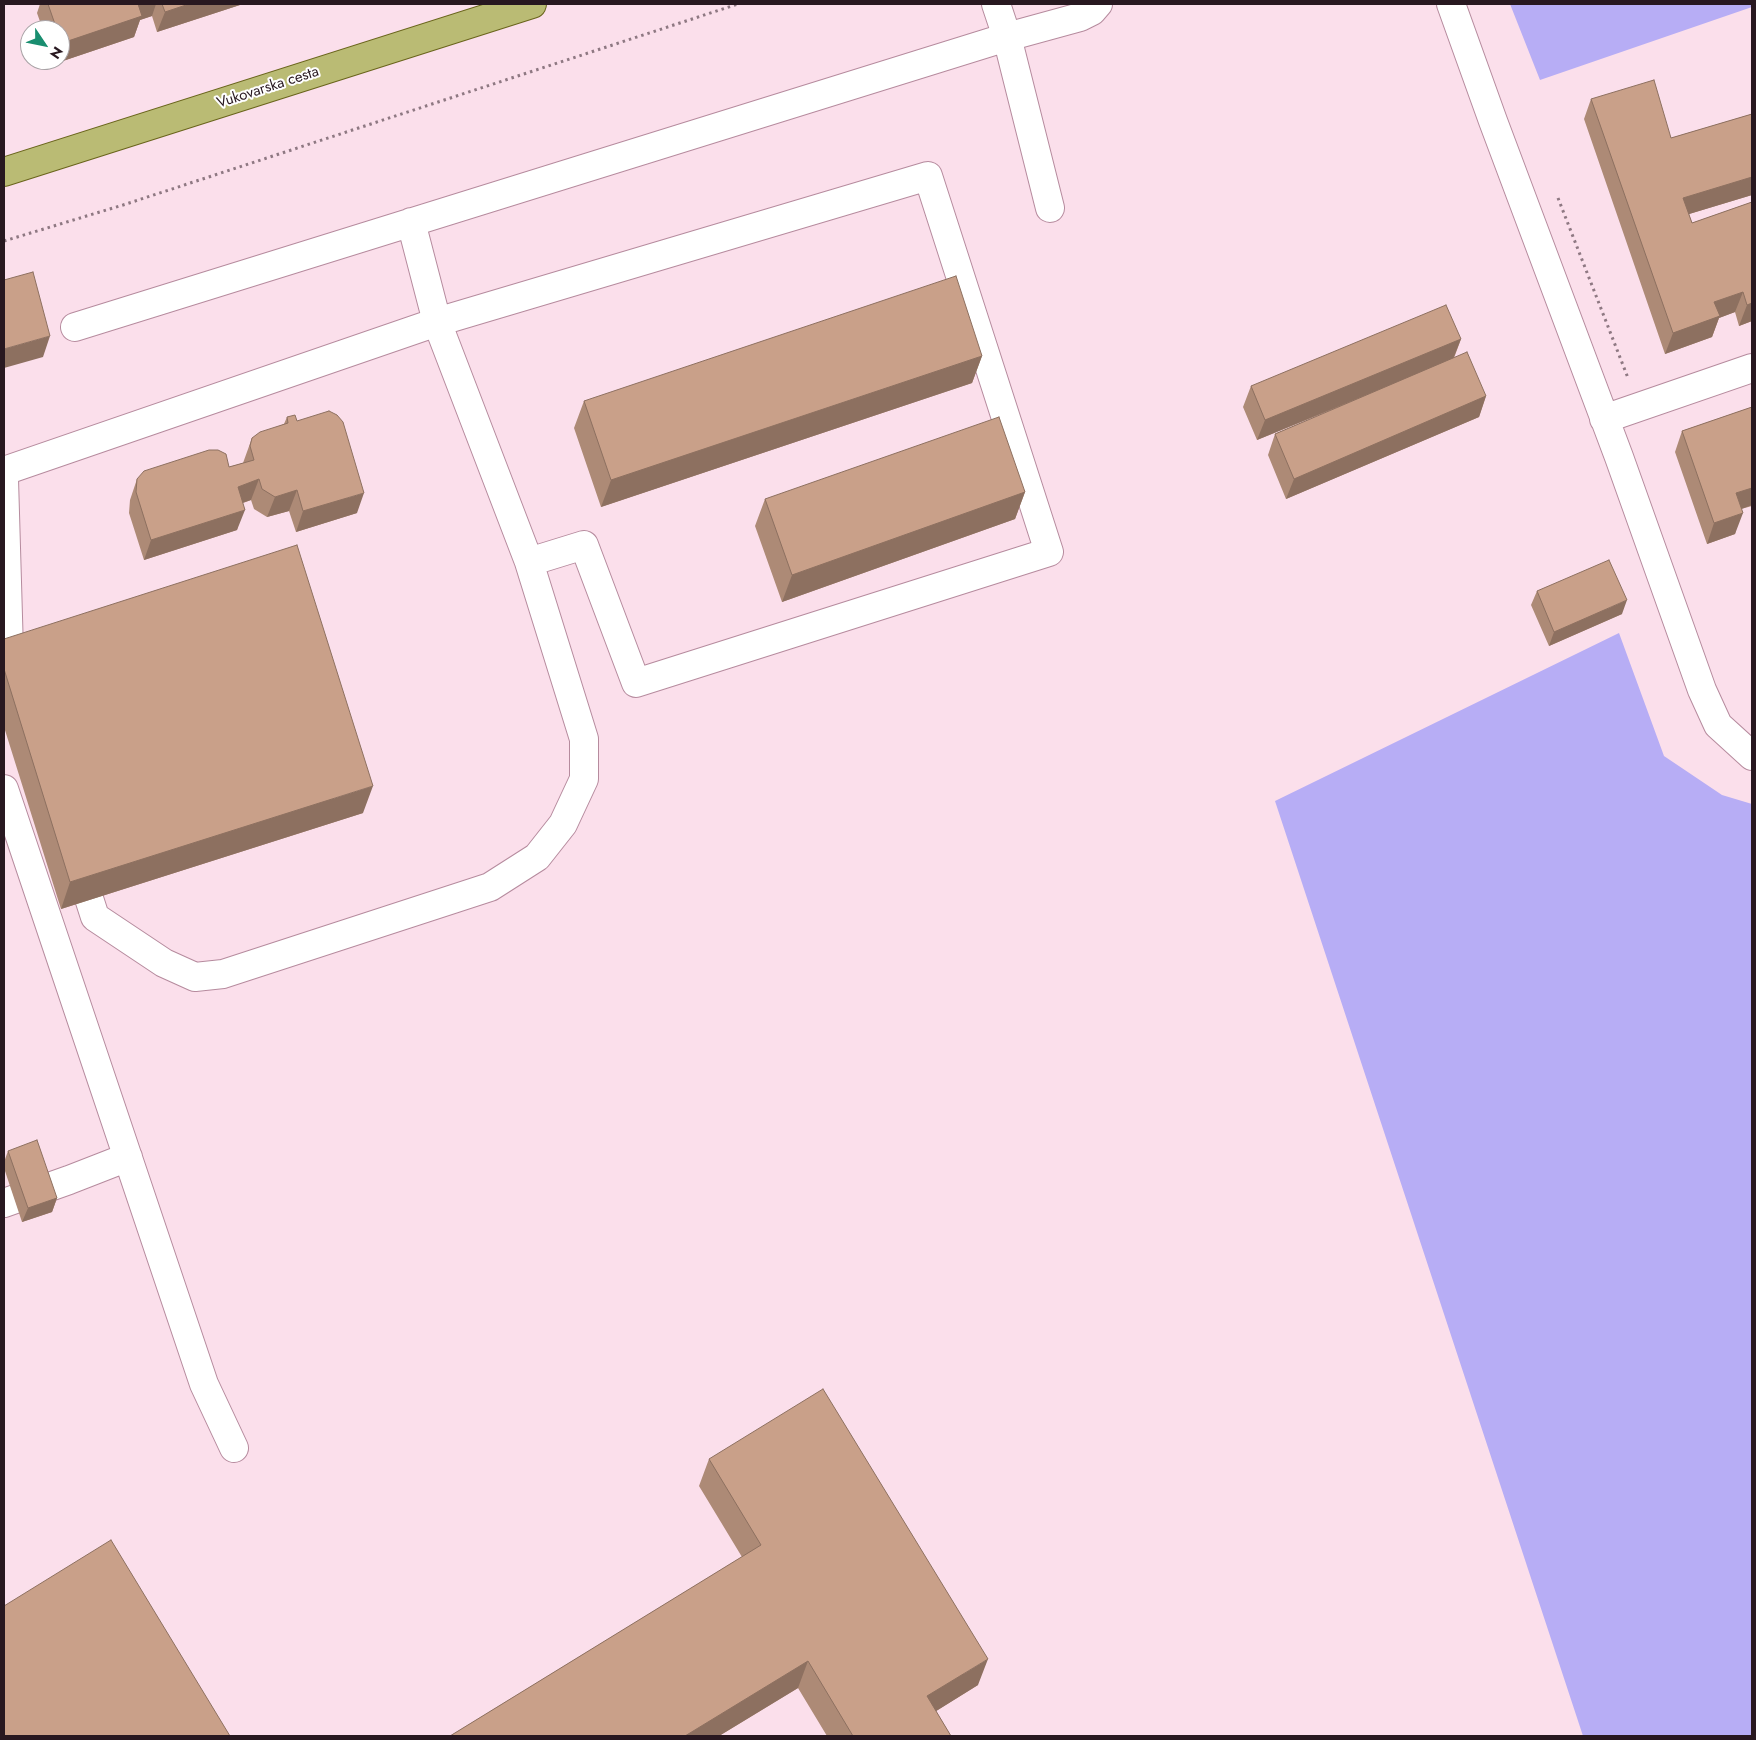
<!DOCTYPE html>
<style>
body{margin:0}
#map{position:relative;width:1756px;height:1740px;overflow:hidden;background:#fbdfeb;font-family:Jost,sans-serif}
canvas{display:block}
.frame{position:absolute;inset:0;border:5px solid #281820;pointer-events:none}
.north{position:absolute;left:20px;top:20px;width:50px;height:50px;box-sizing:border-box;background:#fff;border:1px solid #a9a3a6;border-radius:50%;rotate:124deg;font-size:14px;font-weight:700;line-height:20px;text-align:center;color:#281820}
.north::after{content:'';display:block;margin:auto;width:18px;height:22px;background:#198e70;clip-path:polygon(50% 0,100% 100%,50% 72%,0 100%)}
</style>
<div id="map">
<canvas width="1756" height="1740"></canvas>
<div class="frame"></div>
<div class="north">N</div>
</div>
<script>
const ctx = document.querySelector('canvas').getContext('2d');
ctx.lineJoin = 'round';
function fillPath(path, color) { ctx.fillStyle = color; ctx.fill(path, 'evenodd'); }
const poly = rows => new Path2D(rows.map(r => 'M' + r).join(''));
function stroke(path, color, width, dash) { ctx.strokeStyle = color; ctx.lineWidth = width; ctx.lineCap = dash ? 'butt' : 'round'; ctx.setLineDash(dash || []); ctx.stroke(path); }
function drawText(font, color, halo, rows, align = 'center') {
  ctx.font = font + ' Jost,sans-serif'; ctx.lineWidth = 4; ctx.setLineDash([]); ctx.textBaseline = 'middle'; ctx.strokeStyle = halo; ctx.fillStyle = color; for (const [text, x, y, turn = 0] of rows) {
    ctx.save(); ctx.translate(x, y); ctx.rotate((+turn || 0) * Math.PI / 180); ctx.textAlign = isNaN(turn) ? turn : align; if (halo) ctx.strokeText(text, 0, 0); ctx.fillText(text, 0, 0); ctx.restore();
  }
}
fillPath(poly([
 [1510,4,1752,4,1752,7,1540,80],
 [1619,633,1664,756,1722,795,1752,804,1752,1736,1583,1736,1275,801]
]), '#b7adf5');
const minor = poly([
 [996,4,1007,37,1050,208],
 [1451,4,1493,121,1619,457,1702,690,1718,725,1752,756],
 [411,222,437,322,928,176,1049,552,636,683,584,545,529,562],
 [75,327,1007,37,1080,17,1092,11,1098,4],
 [1604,419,1752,368],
 [4,471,437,322,529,562,584,739,584,779,563,824,537,857,490,887,223,974,195,977,164,963,95,917,78,864],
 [4,479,9,651,17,673],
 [4,789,204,1384,234,1448],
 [4,1203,69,1180,128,1157]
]);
const major = poly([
 [4,172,532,4]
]);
stroke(minor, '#b68b9e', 30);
stroke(major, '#69641b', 30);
stroke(poly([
 [1558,198,1628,378],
 [4,241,123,205,738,4]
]), '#8e7882', 3, [2.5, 4]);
stroke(minor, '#fff', 28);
stroke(major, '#babb74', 28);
fillPath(poly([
 [40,4,243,4,157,32,152,16,140,20,134,37,54,64,53,60,60,60,60,30,43,30,37,13],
 [1591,99,1671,138,1752,114,1752,195,1689,214,1692,223,1752,202,1752,321,1739,326,1735,312,1719,318,1712,337,1665,354,1584,119],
 [1461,339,1454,358,1486,396,1479,417,1286,499,1268,455,1275,434,1361,398,1257,440,1243,407,1251,386],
 [982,356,972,383,601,507,574,428,584,401],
 [1752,407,1752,506,1741,509,1735,534,1707,544,1675,452,1682,431],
 [287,417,297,421,357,513,296,532,289,511,267,517,254,509,251,500,243,503,237,530,144,560,129,513,130,500,137,479,229,467,243,463,252,438,284,424],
 [1025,492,1015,519,782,602,755,526,765,499],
 [1537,591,1622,614,1549,646,1531,605],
 [4,639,363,813,61,909,4,727],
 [8,1151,57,1198,52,1212,22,1222,4,1168,4,1162],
 [709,1459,978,1685,936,1711,951,1736,827,1736,798,1688,719,1736,450,1736,742,1557,699,1486]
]), '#ad8a76');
fillPath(poly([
 [137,4,156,4,152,16,140,20,134,37,54,64,56,60,60,60,60,48,62,43],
 [189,4,243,4,157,32,165,12],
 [1752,177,1752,195,1676,218,1683,198],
 [1743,292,1735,312,1719,318,1712,337,1665,354,1673,333,1714,302],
 [1752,303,1752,321,1739,326,1747,305],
 [50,336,43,357,4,368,4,349],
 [1461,339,1453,359,1257,440,1265,420],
 [982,356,972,383,601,507,611,480],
 [1486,396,1479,417,1286,499,1294,479],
 [259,479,251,500,230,507,238,487],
 [1752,488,1752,505,1728,514,1736,493],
 [297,490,289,511,267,517,275,497],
 [1025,492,1015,519,782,602,792,575],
 [364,493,357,513,296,532,303,511],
 [245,510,237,530,144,560,151,540],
 [1743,513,1735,534,1707,544,1714,523],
 [1627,600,1622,614,1549,646,1554,632],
 [373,786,363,813,61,909,70,882],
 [57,1198,52,1212,22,1222,28,1208],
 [988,1659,978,1685,917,1723,927,1696],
 [808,1661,798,1688,719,1736,685,1736]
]), '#8d7060');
const building = poly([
 [48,4,138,4,142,16,62,43,60,39,60,30,57,30,48,4],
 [162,4,189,4,165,12,162,4],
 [1654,80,1671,138,1752,114,1752,177,1683,198,1692,223,1752,202,1752,303,1747,305,1743,292,1714,302,1720,316,1673,333,1591,99,1654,80],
 [33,272,50,336,4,349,4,280,33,272],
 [956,276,982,356,611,480,584,401,956,276],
 [1446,305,1461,339,1265,420,1251,386,1446,305],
 [1467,352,1486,396,1294,479,1275,434,1467,352],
 [1752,407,1752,488,1736,493,1743,513,1714,523,1682,431,1752,407],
 [329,411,337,415,343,422,364,493,303,511,297,490,275,497,262,489,259,479,238,487,245,510,151,540,136,492,137,479,144,471,209,450,218,450,226,454,229,467,254,460,250,446,252,438,260,432,288,423,287,417,295,415,297,421,329,411],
 [999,417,1025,492,792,575,765,499,999,417],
 [297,545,373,786,70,882,4,669,4,639,297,545],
 [1609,560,1627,600,1554,632,1537,591,1609,560],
 [37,1140,57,1198,28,1208,8,1151,37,1140],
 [823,1389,988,1659,927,1696,951,1736,853,1736,808,1661,685,1736,450,1736,761,1545,709,1459,823,1389],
 [111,1540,230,1736,4,1736,4,1606,111,1540]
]);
fillPath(building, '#c9a089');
stroke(building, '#8d7060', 1);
drawText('15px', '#281820', '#fff', [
 ["Vukovarska cesta",268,88,-18]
]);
</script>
